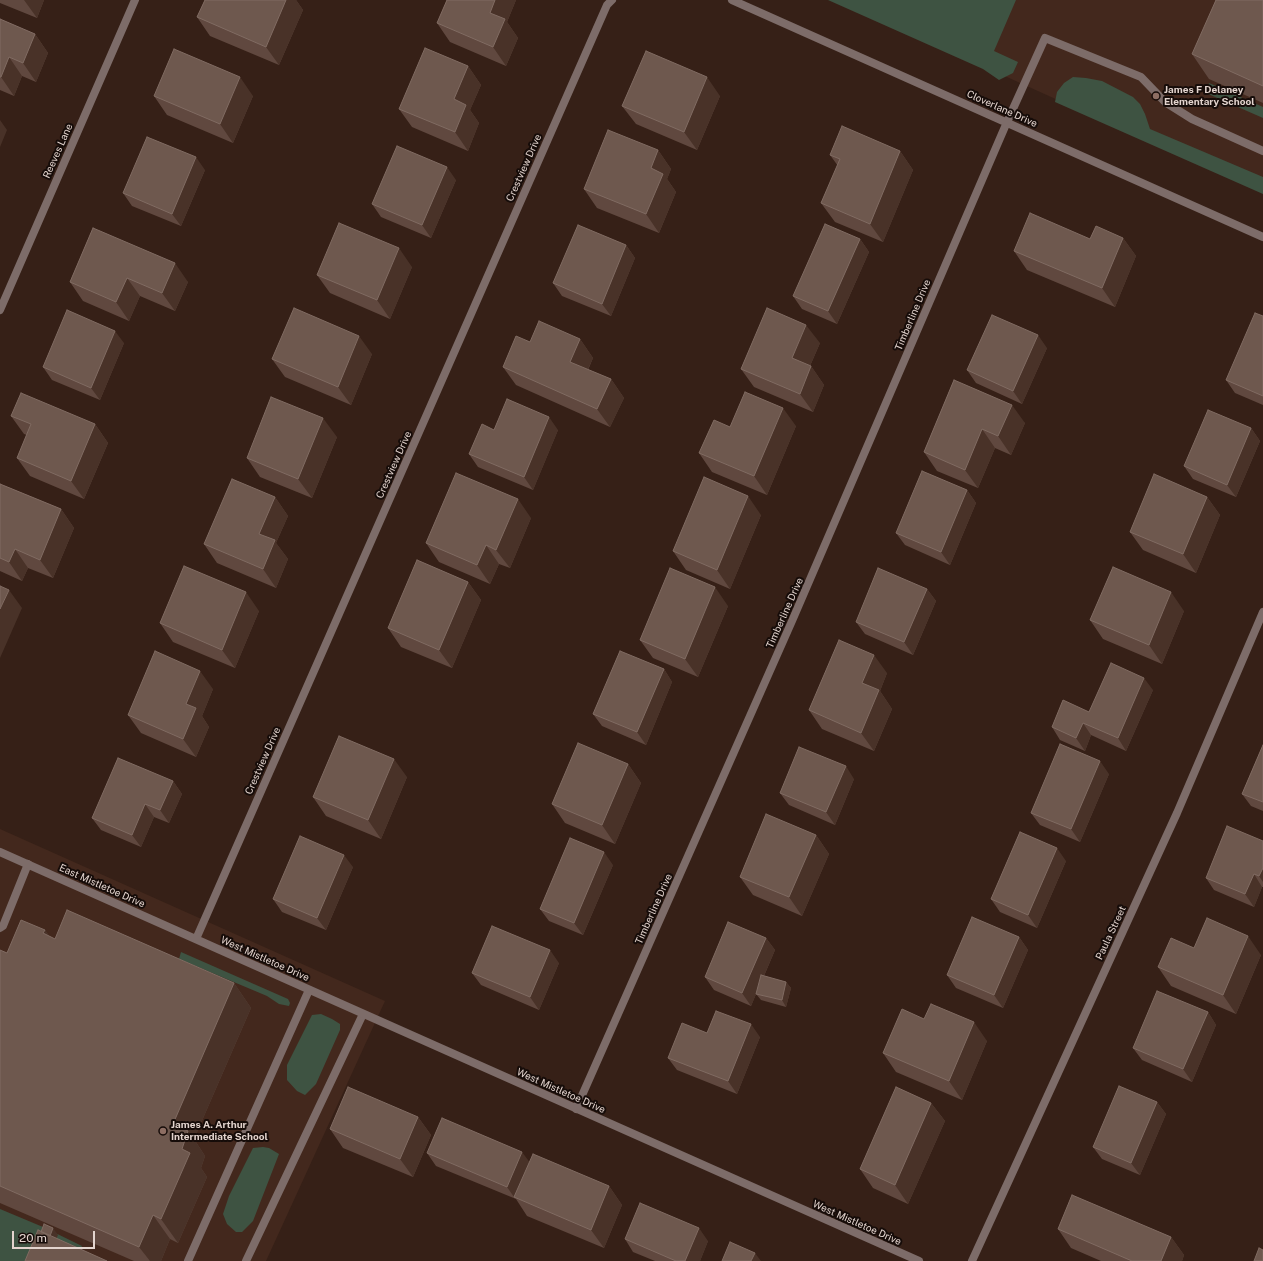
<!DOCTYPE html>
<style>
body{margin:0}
#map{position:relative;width:1263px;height:1261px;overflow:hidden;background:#362017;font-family:"Public Sans",sans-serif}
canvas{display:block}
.scale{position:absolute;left:12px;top:1231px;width:83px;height:18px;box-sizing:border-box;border:2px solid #e3d4ce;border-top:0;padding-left:5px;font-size:12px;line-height:14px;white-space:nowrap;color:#e3d4ce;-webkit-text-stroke:3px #160c09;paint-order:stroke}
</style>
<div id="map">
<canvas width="1263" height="1261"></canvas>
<div class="scale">20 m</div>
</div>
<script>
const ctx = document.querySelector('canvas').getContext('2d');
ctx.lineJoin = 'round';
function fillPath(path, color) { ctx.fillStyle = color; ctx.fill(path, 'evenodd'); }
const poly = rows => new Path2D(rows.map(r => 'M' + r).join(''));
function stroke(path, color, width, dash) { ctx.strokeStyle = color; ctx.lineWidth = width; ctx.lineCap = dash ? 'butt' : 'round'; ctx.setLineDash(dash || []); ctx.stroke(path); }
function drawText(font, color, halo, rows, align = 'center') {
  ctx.font = font + ' "Public Sans",sans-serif'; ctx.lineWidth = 4; ctx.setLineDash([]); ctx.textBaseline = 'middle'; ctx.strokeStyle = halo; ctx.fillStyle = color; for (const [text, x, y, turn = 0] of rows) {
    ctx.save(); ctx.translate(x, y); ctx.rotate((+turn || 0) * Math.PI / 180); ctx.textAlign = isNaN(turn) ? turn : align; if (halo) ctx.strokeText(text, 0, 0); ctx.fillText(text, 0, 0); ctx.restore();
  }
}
fillPath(poly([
 [837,0,1263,0,1263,193],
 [0,829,385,1001,266,1261,0,1261]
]), '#43281d');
fillPath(poly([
 [828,0,1016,0,994,51,1018,62,1013,73,999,80,983,69],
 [1073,77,1086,78,1102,81,1133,97,1140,104,1145,114,1150,129,1263,177,1263,194,1055,102,1057,92,1064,83],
 [1209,83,1263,107,1263,118,1206,93],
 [181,952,288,999,290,1003,289,1006,279,1004,267,996,179,959],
 [321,1014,332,1019,340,1024,340,1030,316,1084,305,1095,297,1091,287,1080,287,1065,312,1015],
 [263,1147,269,1148,279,1154,253,1221,242,1232,236,1232,227,1224,223,1214,229,1196,253,1148],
 [0,1209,43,1227,82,1246,76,1261,0,1261]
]), '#3e5342');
stroke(poly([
 [1007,122,1045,38,1141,77,1165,102,1192,119,1263,151],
 [0,928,3,926,28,864],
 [188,1261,309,990],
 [246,1261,363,1014]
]), '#7d6c69', 8);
stroke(poly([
 [732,0,1263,237],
 [0,310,135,0],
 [0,852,919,1261],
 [196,939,607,5,612,0],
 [576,1109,792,621,1007,122],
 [972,1261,1177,813,1263,612]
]), '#7d6c69', 8);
fillPath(poly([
 [0,0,44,0,37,18,0,3],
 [205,0,296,0,303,10,279,65,210,36,197,17],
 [447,0,516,0,507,22,518,38,506,66,450,42,437,23],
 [1263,0,1263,103,1209,79,1192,54],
 [0,19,35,34,48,53,36,82,22,76,14,96,0,90],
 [468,66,481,85,470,110,479,123,468,151,412,127,399,109],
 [154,96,253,96,233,143,167,115],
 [720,96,697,150,636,124,622,106],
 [658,150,671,169,667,179,676,192,659,233,597,208,584,189],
 [900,151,913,170,883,242,835,222,821,203,838,166,830,155],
 [205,170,181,226,132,206,123,193],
 [456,180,431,238,381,217,372,204],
 [93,228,188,282,175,311,140,296,129,321,83,301,70,282],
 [1123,238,1136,256,1115,307,1027,270,1014,251,1090,239],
 [860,239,869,252,837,324,802,309,793,296],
 [626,245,635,258,611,316,562,296,553,283],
 [412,267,390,319,330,293,317,275],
 [1263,316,1263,405,1235,393,1226,380],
 [580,339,593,358,588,370,611,379,624,398,610,427,516,385,503,367,530,342],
 [124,343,100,400,52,380,43,367],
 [820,343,810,366,811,366,824,385,813,412,754,387,741,369],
 [1047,348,1022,404,976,383,967,370],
 [372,354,351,405,285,377,272,359],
 [954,380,1025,423,1011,455,995,448,978,488,937,471,924,452],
 [11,416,95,424,108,443,84,499,30,476,17,458,27,435,24,434],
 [796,426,767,495,712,472,699,453,730,427],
 [1251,428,1260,441,1236,497,1193,479,1184,466],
 [494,430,558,430,533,490,478,467,469,454],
 [337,437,312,498,260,477,247,458],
 [0,484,61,509,74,528,53,578,28,568,22,581,0,571],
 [967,490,976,503,950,565,905,545,896,533],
 [275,497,288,516,276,543,288,559,276,588,217,563,204,544],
 [1207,497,1220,515,1196,573,1143,550,1130,532],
 [761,515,730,589,686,570,673,551],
 [531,518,510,568,499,564,490,584,439,562,426,543],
 [468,582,481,600,452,668,401,647,388,628],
 [927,589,936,601,913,655,865,634,856,622],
 [728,606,698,677,653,658,640,640],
 [259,611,235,668,173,642,160,623],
 [1184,611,1162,664,1103,639,1090,620],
 [664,669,672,682,646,745,602,726,593,714],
 [887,673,880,691,892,709,874,751,822,729,809,710],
 [213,689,202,716,209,727,196,757,141,733,128,715],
 [1153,690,1126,751,1091,735,1085,751,1060,740,1052,727,1089,712],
 [1263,745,1263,811,1251,806,1242,794],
 [628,764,641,783,615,844,565,823,552,804],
 [1109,774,1080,842,1040,825,1031,813],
 [407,777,381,839,326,816,313,797],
 [854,779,835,825,789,805,780,793],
 [173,781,182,794,169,823,154,817,141,847,101,830,92,818],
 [816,835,829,854,802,916,753,895,740,877],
 [1263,841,1263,887,1262,887,1254,907,1214,890,1206,878],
 [1066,861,1037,928,1000,912,991,899],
 [613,865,583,935,549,921,540,909],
 [353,867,326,930,282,912,273,899],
 [45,930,49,936,55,939,234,983,251,1008,194,1139,205,1156,201,1168,207,1177,178,1243,170,1239,161,1261,134,1261,0,1203,0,950,7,953],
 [1019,937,1028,950,1003,1008,956,988,947,975],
 [766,938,775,950,764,976,786,982,791,988,786,1007,761,1000,756,994,751,1006,714,990,705,977],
 [1194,948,1261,955,1236,1014,1171,986,1158,967],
 [559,963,539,1010,481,985,472,973],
 [1208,1012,1216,1025,1192,1082,1142,1060,1133,1048],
 [924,1019,987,1041,962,1100,896,1072,883,1053],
 [707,1033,760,1037,737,1094,677,1070,668,1058],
 [1157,1102,1166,1114,1140,1175,1102,1159,1093,1147],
 [931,1103,945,1121,908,1204,873,1188,860,1169],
 [418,1117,431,1135,413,1177,343,1148,330,1129],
 [427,1153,529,1162,609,1186,622,1205,604,1248,527,1216,516,1199,436,1166],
 [1058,1229,1171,1237,1184,1255,1182,1261,1101,1261,1071,1248],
 [625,1239,708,1241,700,1261,655,1261,633,1252]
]), '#60483f');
fillPath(poly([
 [24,0,44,0,37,18],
 [286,0,296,0,303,10,279,65,266,47],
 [495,0,516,0,507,22,518,38,506,66,493,47,490,13],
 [35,34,48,53,36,82,23,63],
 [9,57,22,76,14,96,1,77],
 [468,66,481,85,470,110,479,123,468,151,455,132,454,99],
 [240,77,253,96,233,143,220,124],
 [707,77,720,96,697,150,684,132],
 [0,120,7,130,0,147],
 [658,150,671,169,667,179,676,192,659,233,646,214,651,168],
 [900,151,913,170,883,242,870,224],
 [196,157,205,170,181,226,172,214],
 [447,167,456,180,431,238,422,225],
 [1123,238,1136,256,1115,307,1102,288],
 [860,239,869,252,837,324,828,311],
 [626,245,635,258,611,316,602,304],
 [399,248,412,267,390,319,377,300],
 [175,263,188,282,175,311,162,293],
 [127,278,140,296,129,321,116,302],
 [806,325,820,343,805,377,792,358],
 [115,331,124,343,100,400,91,388],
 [1038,335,1047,348,1022,404,1013,391],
 [359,336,372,354,351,405,338,387],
 [580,339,593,358,583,380,570,362],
 [811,366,824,385,813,412,800,394],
 [611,379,624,398,610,427,597,409],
 [1012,405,1025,423,1011,455,998,436],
 [783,408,796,426,767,495,754,476],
 [549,417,558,430,533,490,524,477],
 [323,418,337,437,312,498,298,479],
 [95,424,108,443,84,499,71,481],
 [1251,428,1260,441,1236,497,1227,485],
 [982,429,995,448,978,488,965,470],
 [967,490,976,503,950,565,941,552],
 [748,496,761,515,730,589,717,570],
 [275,497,288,516,276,543,288,559,276,588,263,569,259,534],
 [1207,497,1220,515,1196,573,1183,554],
 [518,499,531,518,510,568,496,550],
 [61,509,74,528,53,578,40,560],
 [486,545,499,564,490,584,477,565],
 [15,549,28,568,22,581,9,562],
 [468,582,481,600,452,668,439,650],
 [715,587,728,606,698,677,685,659],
 [927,589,936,601,913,655,904,642],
 [9,590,22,608,0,658,0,609],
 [246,592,259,611,235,668,222,650],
 [1171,592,1184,611,1162,664,1149,645],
 [874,655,887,673,880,691,892,709,874,751,861,733,862,683],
 [664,669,672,682,646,745,637,732],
 [200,671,213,689,202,716,209,727,196,757,183,739,186,704],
 [1144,678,1153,690,1126,751,1118,738],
 [1083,723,1091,735,1085,751,1076,738],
 [394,759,407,777,381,839,368,820],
 [1100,761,1109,774,1080,842,1071,829],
 [628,764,641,783,615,844,602,825],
 [846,766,854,779,835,825,826,812],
 [173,781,182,794,169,823,160,810],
 [145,804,154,817,141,847,132,835],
 [816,835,829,854,802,916,789,897],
 [1057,848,1066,861,1037,928,1028,915],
 [604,852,613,865,583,935,574,923],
 [344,855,353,867,326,930,317,918],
 [1263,868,1263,882,1259,876],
 [1254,874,1262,887,1254,907,1245,894],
 [45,930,62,954,43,933],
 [1248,936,1261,955,1236,1014,1223,995],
 [1019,937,1028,950,1003,1008,994,995],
 [766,938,775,950,751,1006,742,993],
 [550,950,559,963,539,1010,530,997],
 [786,982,791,988,786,1007,782,1000],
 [234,983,251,1008,194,1139,205,1156,201,1168,207,1177,178,1243,161,1219,182,1149,173,1124],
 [1208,1012,1216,1025,1192,1082,1183,1069],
 [974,1022,987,1041,962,1100,949,1081],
 [751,1024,760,1037,737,1094,728,1081],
 [1157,1102,1166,1114,1140,1175,1131,1163],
 [931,1103,945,1121,908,1204,895,1185],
 [418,1117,431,1135,413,1177,400,1159],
 [522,1152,531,1164,514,1197,507,1187],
 [609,1186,622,1205,604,1248,591,1230],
 [153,1215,170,1239,161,1261,150,1261,139,1247],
 [53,1228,58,1235,46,1261,39,1261],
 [699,1228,708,1241,700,1261,685,1261],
 [1171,1237,1184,1255,1182,1261,1161,1261],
 [755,1253,761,1261,751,1261]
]), '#493228');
const building = poly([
 [205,0,286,0,266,47,197,17,205,0],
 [447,0,495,0,490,13,505,19,493,47,437,23,447,0],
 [1216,0,1263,0,1263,86,1192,54,1216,0],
 [0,19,35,34,23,63,9,57,1,77,0,77,0,19],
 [425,48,468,66,454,99,466,105,455,132,399,109,425,48],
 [174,49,240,77,220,124,154,96,174,49],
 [646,51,707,77,684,132,622,106,646,51],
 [842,126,900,151,870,224,821,203,840,159,830,155,842,126],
 [608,130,658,150,651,168,663,174,646,214,584,189,608,130],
 [147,137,196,157,172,214,123,193,147,137],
 [397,146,447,167,422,225,372,204,397,146],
 [1030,213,1090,239,1096,226,1123,238,1102,288,1014,251,1030,213],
 [339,223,399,248,377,300,317,275,339,223],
 [825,224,860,239,828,311,793,296,825,224],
 [578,225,626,245,602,304,553,283,578,225],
 [93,228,175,263,162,293,127,278,116,302,70,282,93,228],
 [294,308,359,336,338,387,272,359,294,308],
 [767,308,806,325,792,358,811,366,800,394,741,369,767,308],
 [67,310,115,331,91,388,43,367,67,310],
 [1255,313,1263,316,1263,396,1226,380,1255,313],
 [992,315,1038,335,1013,391,967,370,992,315],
 [539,321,580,339,570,362,611,379,597,409,503,367,516,336,530,342,539,321],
 [954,380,1012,405,998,436,982,429,965,470,924,452,954,380],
 [745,392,783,408,754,476,699,453,714,420,730,427,745,392],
 [21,393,95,424,71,481,17,458,31,424,11,416,21,393],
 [271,397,323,418,298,479,247,458,271,397],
 [507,399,549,417,524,477,469,454,482,424,494,430,507,399],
 [1208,410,1251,428,1227,485,1184,466,1208,410],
 [922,471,967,490,941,552,896,533,922,471],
 [456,473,518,499,496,550,486,545,477,565,426,543,456,473],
 [1154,474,1207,497,1183,554,1130,532,1154,474],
 [704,477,748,496,717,570,673,551,704,477],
 [232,479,275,497,259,534,275,540,263,569,204,544,232,479],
 [0,484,61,509,40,560,15,549,9,562,0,558,0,484],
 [417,560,468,582,439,650,388,628,417,560],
 [184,566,246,592,222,650,160,623,184,566],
 [1113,567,1171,592,1149,645,1090,620,1113,567],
 [670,568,715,587,685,659,640,640,670,568],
 [878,568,927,589,904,642,856,622,878,568],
 [0,586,9,590,0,609,0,586],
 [839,640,874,655,862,683,879,690,861,733,809,710,839,640],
 [155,651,200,671,186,704,196,708,183,739,128,715,155,651],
 [620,651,664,669,637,732,593,714,620,651],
 [1111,663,1144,678,1118,738,1083,723,1076,738,1052,727,1063,700,1089,712,1111,663],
 [339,736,394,759,368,820,313,797,339,736],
 [578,743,628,764,602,825,552,804,578,743],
 [1060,744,1100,761,1071,829,1031,813,1060,744],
 [1263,745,1263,802,1242,794,1263,745],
 [799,747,846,766,826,812,780,793,799,747],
 [118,758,173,781,160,810,145,804,132,835,92,818,118,758],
 [766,814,816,835,789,897,740,877,766,814],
 [1227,826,1263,841,1263,868,1259,876,1254,874,1245,894,1206,878,1227,826],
 [1020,832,1057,848,1028,915,991,899,1020,832],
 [300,836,344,855,317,918,273,899,300,836],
 [570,838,604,852,574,923,540,909,570,838],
 [67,910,234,983,173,1124,188,1131,182,1149,190,1153,161,1219,153,1215,139,1247,0,1186,0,950,7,953,21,920,45,930,43,933,55,939,67,910],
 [972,917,1019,937,994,995,947,975,972,917],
 [1207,918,1248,936,1223,995,1158,967,1171,938,1194,948,1207,918],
 [728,922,766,938,742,993,705,977,728,922],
 [492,926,550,950,530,997,472,973,492,926],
 [761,975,786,982,782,1000,756,994,761,975],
 [1157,991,1208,1012,1183,1069,1133,1048,1157,991],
 [931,1004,974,1022,949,1081,883,1053,902,1009,924,1019,931,1004],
 [716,1011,751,1024,728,1081,668,1058,682,1023,707,1033,716,1011],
 [1119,1086,1157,1102,1131,1163,1093,1147,1119,1086],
 [348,1087,418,1117,400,1159,330,1129,348,1087],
 [896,1087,931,1103,895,1185,860,1169,896,1087],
 [442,1118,522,1152,507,1187,427,1153,442,1118],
 [533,1154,609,1186,591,1230,514,1197,533,1154],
 [1072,1195,1171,1237,1161,1261,1132,1261,1058,1229,1072,1195],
 [640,1203,699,1228,685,1261,676,1261,625,1239,640,1203],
 [44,1224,53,1228,50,1236,41,1232,44,1224],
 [38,1230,107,1261,25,1261,38,1230],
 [730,1242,755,1253,751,1261,722,1261,730,1242],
 [1259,1248,1263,1250,1263,1261,1254,1261,1259,1248]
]);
fillPath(building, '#6e584e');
stroke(building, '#806b62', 1);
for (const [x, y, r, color] of [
 [1156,96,4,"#8d6e63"],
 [163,1131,4,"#8d6e63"]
]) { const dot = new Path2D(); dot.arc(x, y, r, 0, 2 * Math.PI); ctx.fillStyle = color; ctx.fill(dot); stroke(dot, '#160c09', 1.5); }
drawText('bold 10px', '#e3d4ce', '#160c09', [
 ["James F Delaney",1164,90],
 ["Elementary School",1164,102],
 ["James A. Arthur",171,1125],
 ["Intermediate School",171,1137]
], 'left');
drawText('10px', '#e3d4ce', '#160c09', [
 ["Cloverlane Drive",1002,109,24],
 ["Reeves Lane",58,151,-66],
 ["Crestview Drive",524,168,-66],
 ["Timberline Drive",913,315,-67],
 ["Crestview Drive",394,465,-66],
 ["Timberline Drive",785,613,-66],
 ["Crestview Drive",263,761,-66],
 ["East Mistletoe Drive",102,886,24],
 ["Timberline Drive",654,909,-66],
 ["Paula Street",1111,933,-65],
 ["West Mistletoe Drive",265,959,24],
 ["West Mistletoe Drive",561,1091,24],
 ["West Mistletoe Drive",857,1223,24]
]);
</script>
